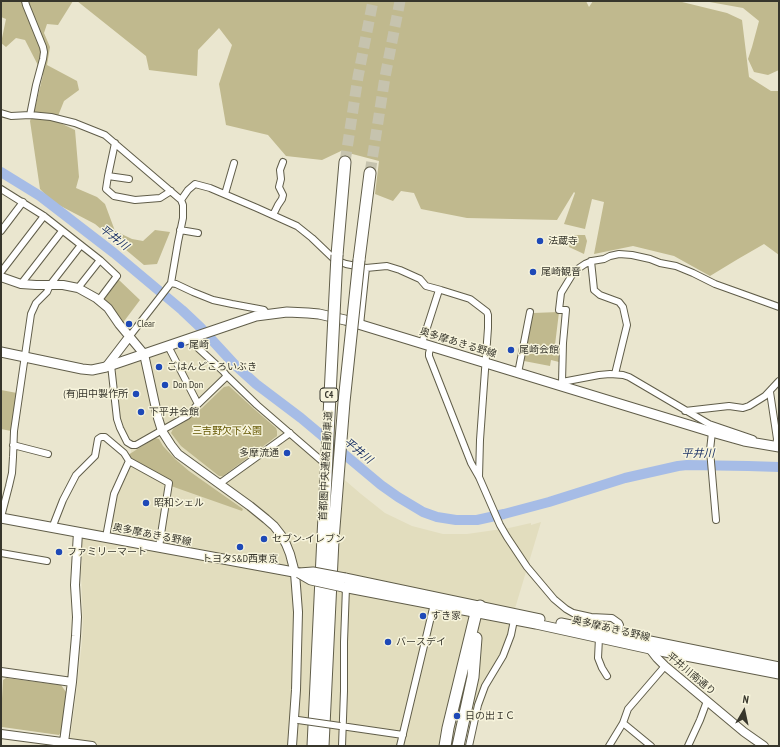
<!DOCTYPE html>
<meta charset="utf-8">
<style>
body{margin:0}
#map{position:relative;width:780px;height:747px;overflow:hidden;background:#eae6cf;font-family:"PT Sans Narrow",sans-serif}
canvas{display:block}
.frame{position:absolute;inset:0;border:2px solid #37362c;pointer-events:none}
.north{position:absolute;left:724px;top:691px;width:40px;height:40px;-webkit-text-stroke:3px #f7f4dc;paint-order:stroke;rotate:9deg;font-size:11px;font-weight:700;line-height:16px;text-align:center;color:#37362c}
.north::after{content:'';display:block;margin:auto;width:14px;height:18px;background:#37362c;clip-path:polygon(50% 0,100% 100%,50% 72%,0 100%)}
</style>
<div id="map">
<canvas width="780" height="747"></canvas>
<div class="frame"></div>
<div class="north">N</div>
</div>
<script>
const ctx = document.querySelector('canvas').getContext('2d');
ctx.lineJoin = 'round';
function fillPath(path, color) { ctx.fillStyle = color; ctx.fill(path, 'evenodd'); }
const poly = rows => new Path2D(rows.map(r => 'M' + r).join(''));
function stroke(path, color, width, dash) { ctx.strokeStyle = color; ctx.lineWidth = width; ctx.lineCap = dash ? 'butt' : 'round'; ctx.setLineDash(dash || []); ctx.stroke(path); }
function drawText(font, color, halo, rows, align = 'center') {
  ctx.font = font + ' "PT Sans Narrow","Noto Sans JP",sans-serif'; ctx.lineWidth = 3; ctx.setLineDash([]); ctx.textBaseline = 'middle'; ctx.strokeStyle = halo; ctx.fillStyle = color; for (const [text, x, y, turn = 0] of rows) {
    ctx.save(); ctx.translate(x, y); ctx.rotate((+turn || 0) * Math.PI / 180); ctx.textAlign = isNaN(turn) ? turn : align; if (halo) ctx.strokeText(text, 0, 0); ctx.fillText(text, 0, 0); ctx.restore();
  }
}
fillPath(poly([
 [192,344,290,433,361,494,385,513,412,526,443,534,467,534,509,528,531,523,531,525,541,522,510,625,508,637,501,654,489,673,479,693,463,746,69,746,76,695,82,642,83,620,81,573,83,527,110,532,116,496,129,467,132,442,119,419,115,372,117,368]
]), '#e2ddbe');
fillPath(poly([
 [1,1,73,1,58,25,47,24,44,33,50,47,47,65,77,81,79,90,64,101,56,121,75,130,79,177,76,188,97,197,105,204,115,231,132,239,143,241,155,230,170,232,157,264,144,265,95,224,53,202,40,189,30,121,35,108,43,75,25,40,16,38,6,47,1,43,6,19,1,17],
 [77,1,586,1,589,7,593,1,678,1,727,13,742,20,749,77,771,91,779,91,779,255,764,244,738,259,710,276,674,256,633,246,594,254,604,202,592,199,585,229,564,224,575,193,574,192,557,220,467,218,421,209,414,193,401,191,393,201,375,194,379,161,341,151,322,160,286,156,268,135,226,125,219,84,232,45,219,28,198,50,197,76,149,70,146,56],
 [704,1,779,1,779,70,768,75,754,72,748,59,752,47,759,21,743,8],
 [572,235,585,235,587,241,584,254,569,247],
 [116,280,119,280,140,300,122,324,103,300,102,297],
 [559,312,555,345,558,346,559,362,551,360,550,366,524,361,533,313],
 [229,386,254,409,276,428,277,431,277,436,223,476,219,476,181,446,171,433,173,429,186,421,202,408,224,387],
 [1,390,17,393,11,431,1,429],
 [155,438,159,439,163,446,175,459,189,471,243,509,242,511,171,486,139,465,128,455],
 [6,678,61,685,66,692,62,731,59,735,2,727,1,726,1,717,3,680]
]), '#c0b98e');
stroke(poly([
 [1,172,40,196,114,253,182,310,200,327,235,365,256,384,301,418,381,485,398,497,423,512,437,517,456,520,477,520,504,514,549,502,625,478,678,466,687,465,748,466,779,467]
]), '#a6bce6', 10);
stroke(poly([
 [345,162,358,77,373,1],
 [370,173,385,77,400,1]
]), '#c6c3ae', 11, [11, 5.5]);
const minor = poly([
 [25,1,26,5,43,47,44,52,43,59,36,85,30,115],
 [1,113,11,116,30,115,51,117,75,123,105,135,181,200,183,205,183,218,178,242,171,283,129,337],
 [115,143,108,176,106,189,114,196,135,200,160,198,171,191],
 [108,176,129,179],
 [1,189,44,216,100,260,117,276,99,300],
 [225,194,234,163],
 [181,200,188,190,195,184,210,188,257,208,297,226,312,238,335,260,346,264,366,268,387,266,400,270,420,279,426,286,441,290,470,299,487,312,488,315,488,328,480,440,479,477],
 [273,215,278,205,282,199,283,195,279,187,281,179,280,170,283,162],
 [180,230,198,233],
 [1,231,23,202],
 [591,261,593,280,594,290,600,295,619,302,623,307,627,325,615,374],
 [1,272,44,216],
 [171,283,176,284,193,292,213,300,232,304,259,309,264,310,267,314],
 [21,284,62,231],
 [78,288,100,260],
 [360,325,366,268],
 [422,343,439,290],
 [168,346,198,404],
 [431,346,429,353,429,356,471,463,479,477,500,525,507,537,527,567,554,599,566,609,573,613,591,617,612,618,619,623,620,625,618,635],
 [198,348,223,371,227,376,257,405,323,462],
 [111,365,117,419,120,428,127,442,132,445,136,445,187,416,198,404,227,376],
 [518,373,530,312],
 [562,382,563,343,566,310,559,310,561,293,572,275,579,268,585,264,592,261,604,259,610,256,619,254,632,255,650,259,660,263,676,266,693,273,715,284,779,307],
 [560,385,562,382,599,375,610,374,623,375,629,377,709,424,753,439],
 [770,392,777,439,776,447,773,446],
 [685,411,729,406,743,408,749,406,765,396,779,381],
 [712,432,710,450,716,520],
 [13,445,48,454],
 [219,484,290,433],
 [1,517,9,486,12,473,13,457,14,431,31,314,36,303,47,292,50,285,81,245],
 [53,528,54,523,63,500,76,475,95,456,98,439,101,437,105,437,124,453,129,461,169,483,159,547],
 [106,537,114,494,129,461],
 [1,553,47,561],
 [599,638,598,658,602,668,607,676],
 [623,723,651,746],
 [341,726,403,735],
 [342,746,344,691,344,642,346,587],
 [400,746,434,604],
 [469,746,478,705,485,686,503,656,511,635,514,620],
 [609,746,623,723,628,709,665,666],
 [688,746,700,720,707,701]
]);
const tertiary = poly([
 [1,277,21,284,36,285,63,285,78,288,96,298,108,308,119,324,144,354,158,418,162,431,171,445,178,454,250,506,266,519,274,526,281,535,286,544,290,554,295,573,298,612,296,690,292,746],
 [106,367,129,337],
 [651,646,650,649,657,658,665,666,744,732,764,746],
 [1,672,72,682],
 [1,734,92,746],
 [64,742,72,682,76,636,77,617,75,585,78,532]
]);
const secondary = poly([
 [1,352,82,369,92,370,106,367,256,316,287,312,308,313,319,314,345,320,712,432,744,441,779,447],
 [1,518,299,573],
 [345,578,540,619],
 [343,587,536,624,650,649,779,674],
 [561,623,779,667]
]);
const motorway = poly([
 [337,255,345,162],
 [359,260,370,173],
 [313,746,323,536],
 [323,746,333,540],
 [445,746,448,728,476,613,480,606],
 [458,746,473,677,476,638]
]);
stroke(minor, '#605d49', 8);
stroke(tertiary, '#605d49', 10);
stroke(secondary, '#605d49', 11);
stroke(motorway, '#605d49', 13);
stroke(minor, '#fff', 6);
stroke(tertiary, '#fff', 8);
stroke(secondary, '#fff', 9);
stroke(motorway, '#fff', 11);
const minorBridge = poly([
 [298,720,340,726]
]);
const secondaryBridge = poly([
 [299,573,313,572,345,578],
 [299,573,311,580,343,587]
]);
const motorwayBridge = poly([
 [323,536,337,255],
 [333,540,344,402,359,260]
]);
stroke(minorBridge, '#605d49', 8, []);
stroke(secondaryBridge, '#605d49', 11, []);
stroke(motorwayBridge, '#605d49', 13, []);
stroke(minorBridge, '#fff', 6);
stroke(secondaryBridge, '#fff', 9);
stroke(motorwayBridge, '#fff', 11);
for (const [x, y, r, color] of [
 [540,241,4,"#1e49b7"],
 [533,272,4,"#1e49b7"],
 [129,324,4,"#1e49b7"],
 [181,345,4,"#1e49b7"],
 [511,350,4,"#1e49b7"],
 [159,367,4,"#1e49b7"],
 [165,385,4,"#1e49b7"],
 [136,394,4,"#1e49b7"],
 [141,412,4,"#1e49b7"],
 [287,453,4,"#1e49b7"],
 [146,503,4,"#1e49b7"],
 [264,539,4,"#1e49b7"],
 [240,547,4,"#1e49b7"],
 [59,552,4,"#1e49b7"],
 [423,616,4,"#1e49b7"],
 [388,642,4,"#1e49b7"],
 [457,716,4,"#1e49b7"]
]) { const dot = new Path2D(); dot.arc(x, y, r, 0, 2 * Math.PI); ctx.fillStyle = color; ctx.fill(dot); stroke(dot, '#f7f4dc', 1.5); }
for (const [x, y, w] of [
 [329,395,18]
]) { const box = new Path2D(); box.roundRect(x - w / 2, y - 7, w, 14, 3); ctx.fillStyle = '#f7f4dc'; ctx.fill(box); stroke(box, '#37362c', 1); }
drawText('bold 9px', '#37362c', null, [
 ["C4",329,395]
]);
drawText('10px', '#37362c', '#f7f4dc', [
 ["法蔵寺",548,241],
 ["尾崎観音",541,272],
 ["Clear",137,324],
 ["尾崎",189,345],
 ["尾崎会館",519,350],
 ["ごはんどころいぶき",167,367],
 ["Don Don",173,385],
 ["(有)田中製作所",128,394,"right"],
 ["下平井会館",149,412],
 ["多摩流通",279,453,"right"],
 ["昭和シェル",154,503],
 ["セブン-イレブン",272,539],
 ["ファミリーマート",67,552],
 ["トヨタS&D西東京",240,559,"center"],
 ["すき家",431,616],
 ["バースデイ",396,642],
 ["日の出ＩＣ",465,716]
], 'left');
drawText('10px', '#37362c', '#f7f4dc', [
 ["奥多摩あきる野線",458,343,17],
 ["首都圏中央連絡自動車道",326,466,-87],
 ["奥多摩あきる野線",152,535,11],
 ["奥多摩あきる野線",611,629,13],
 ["平井川南通り",691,674,40]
]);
drawText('10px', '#635600', '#f7f4dc', [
 ["三吉野欠下公園",227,431]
]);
drawText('italic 11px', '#1c3266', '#f7f4dc', [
 ["平井川",114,238,38],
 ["平井川",358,451,39],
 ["平井川",698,454]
]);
</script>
